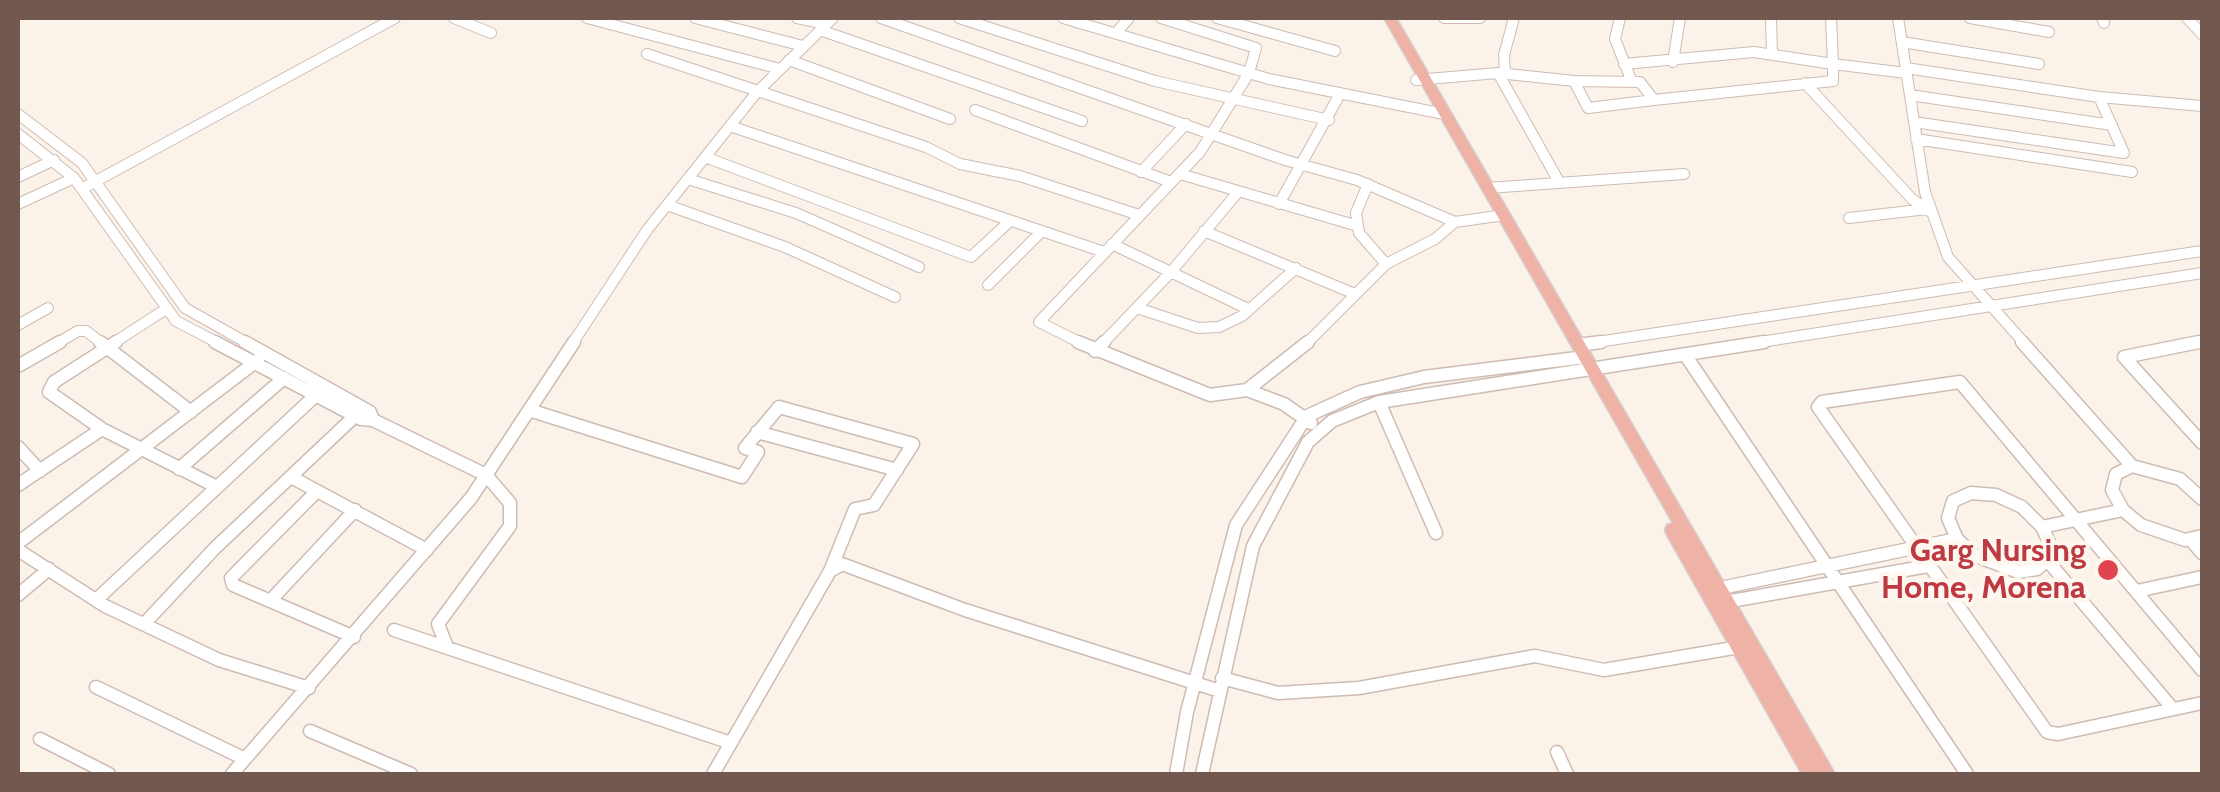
<!DOCTYPE html>
<style>
body{margin:0}
#map{position:relative;width:2220px;height:792px;overflow:hidden;background:#fbf2e9;font-family:Cabin,sans-serif}
canvas{display:block}
.frame{position:absolute;inset:0;border:20px solid #73584f;pointer-events:none}
</style>
<div id="map">
<canvas width="2220" height="792"></canvas>
<div class="frame"></div>
</div>
<script>
const ctx = document.querySelector('canvas').getContext('2d');
ctx.lineJoin = 'round';
const poly = rows => new Path2D(rows.map(r => 'M' + r).join(''));
function stroke(path, color, width, dash) { ctx.strokeStyle = color; ctx.lineWidth = width; ctx.lineCap = dash ? 'butt' : 'round'; ctx.setLineDash(dash || []); ctx.stroke(path); }
function fillPath(path, color) { ctx.fillStyle = color; ctx.fill(path, 'evenodd'); }
function drawText(font, color, halo, rows, align = 'center') {
  ctx.font = font + ' Cabin,sans-serif'; ctx.lineWidth = 9; ctx.setLineDash([]); ctx.textBaseline = 'middle'; ctx.strokeStyle = halo; ctx.fillStyle = color; for (const [text, x, y, turn = 0] of rows) {
    ctx.save(); ctx.translate(x, y); ctx.rotate((+turn || 0) * Math.PI / 180); ctx.textAlign = isNaN(turn) ? turn : align; if (halo) ctx.strokeText(text, 0, 0); ctx.fillText(text, 0, 0); ctx.restore();
  }
}
const minorFar1 = poly([
 [454,18,491,33],
 [587,18,780,69],
 [695,18,803,46],
 [797,18,826,24],
 [881,18,1285,160,1357,180,1455,222,1504,215],
 [959,18,1155,81,1329,120],
 [1063,18,1269,79,1444,114],
 [1217,18,1335,51],
 [1444,18,1480,18],
 [1620,18,1615,39,1632,82],
 [1771,18,1772,53],
 [1898,18,1925,192,1948,257,2025,344],
 [1970,18,2049,32],
 [2102,18,2104,23],
 [2187,18,2202,34],
 [820,30,1082,121],
 [1116,33,1129,18],
 [1902,42,2039,64],
 [647,54,926,147,960,164,1020,176,1139,215],
 [789,60,950,119],
 [1673,62,1680,18],
 [1624,64,1754,52,1833,64,1831,18],
 [1906,68,2099,97,2202,106],
 [1498,73,1558,180],
 [1505,74,1504,55,1514,18],
 [1416,80,1498,73,1574,81],
 [1574,81,1640,82,1654,100,1588,108,1574,81],
 [1805,83,1912,199,1931,212],
 [1910,95,2112,125],
 [1654,100,1833,81,1833,64,1906,73],
 [975,110,1171,182],
 [18,114,82,163,185,308,249,344],
 [1914,122,2124,153,2099,97],
 [730,126,1104,252],
 [18,134,74,178,176,321,220,344],
 [1916,139,2132,172],
 [705,157,971,257,1010,221],
 [1141,172,1186,124],
 [1180,174,1358,226],
 [18,177,54,160],
 [688,179,796,213,919,267],
 [1368,184,1356,213,1359,233,1386,264,1435,239,1455,222],
 [87,186,395,18],
 [1488,188,1684,174],
 [18,204,74,178],
 [1279,204,1340,94],
 [667,205,785,247,895,297],
 [1849,218,1927,209],
 [1204,231,1355,294],
 [1112,244,1248,309],
 [988,285,1042,231],
 [1137,308,1198,328,1219,327,1242,316,1296,268],
 [18,325,48,308],
 [56,344,78,331,86,331,103,344],
 [112,344,166,309],
 [572,344,647,230,757,92,833,18],
 [1083,344,1039,322,1200,152,1249,73,1256,48,1161,18],
 [1102,344,1171,272,1238,192],
 [1306,344,1386,264],
 [1584,344,2202,251],
 [1748,344,2202,273],
 [2187,344,2202,341]
]);
const minor = poly([
 [100,342,191,412],
 [116,342,54,382,49,392,102,429,217,487],
 [215,342,361,419,373,420,486,475,510,503,510,526,438,624,447,647],
 [245,342,370,412,373,420],
 [1078,342,1210,395,1247,390],
 [1308,342,1247,390,1284,404,1311,423],
 [2022,342,2132,466],
 [2199,342,2124,357,2202,443],
 [1578,345,1601,342],
 [1095,351,1104,342],
 [1686,356,1967,774],
 [18,366,60,342],
 [1379,402,1436,533],
 [529,410,742,477,758,452,745,448,779,407,913,444,874,505,855,509,830,571],
 [757,432,897,470],
 [18,447,40,471],
 [179,469,284,378],
 [291,477,427,550],
 [18,485,102,429],
 [317,491,231,578,233,585,354,637],
 [1971,493,1996,495,2022,507,2042,527,2050,544,2048,559,2037,569,2018,572,1974,555,1957,539,1948,518,1953,501,1971,493],
 [2202,499,2180,479,2132,466,2116,474,2112,490,2123,510,2141,525,2185,540,2202,536],
 [2042,527,2123,510],
 [2190,539,2202,553],
 [18,543,258,360],
 [18,550,105,606,219,660,309,688],
 [2047,560,2173,709],
 [1711,590,1957,539],
 [2137,591,2202,577],
 [18,595,49,569],
 [96,600,316,395],
 [270,601,355,510],
 [1720,603,1928,566],
 [144,624,215,548,355,416],
 [394,630,731,743],
 [2202,670,1960,382,1822,402,1818,407,2047,732,2058,734,2202,703],
 [1222,678,1278,693,1359,688,1535,656,1604,670,1745,646],
 [96,687,245,759],
 [310,731,411,774],
 [40,739,109,774],
 [1557,752,1567,774],
 [232,774,471,498,574,342],
 [713,774,830,571,842,564,965,610,1220,691],
 [1176,774,1187,712,1236,525,1307,416,1360,392,1424,377,1585,357],
 [1202,774,1253,546,1308,442,1332,421,1379,402,1764,342]
]);
const highway = poly([
 [1384,18,1396,18,1835,774,1802,774,1667,535,1665,530,1667,525,1673,523,1384,18]
]);
stroke(minorFar1, '#cebcb3', 12);
stroke(minor, '#cebcb3', 15);
stroke(highway, '#d8d0ce', 3);
stroke(minorFar1, '#fff', 10);
stroke(minor, '#fff', 12);
fillPath(highway, '#efb2a6');
for (const [x, y, r, color] of [
 [2108,570,12,"#e0444e"]
]) { const dot = new Path2D(); dot.arc(x, y, r, 0, 2 * Math.PI); ctx.fillStyle = color; ctx.fill(dot); stroke(dot, '#fef7ef', 4); }
drawText('bold 32px', '#be3a42', '#fef7ef', [
 ["Garg Nursing",2086,552],
 ["Home, Morena",2086,589]
], 'right');
</script>
